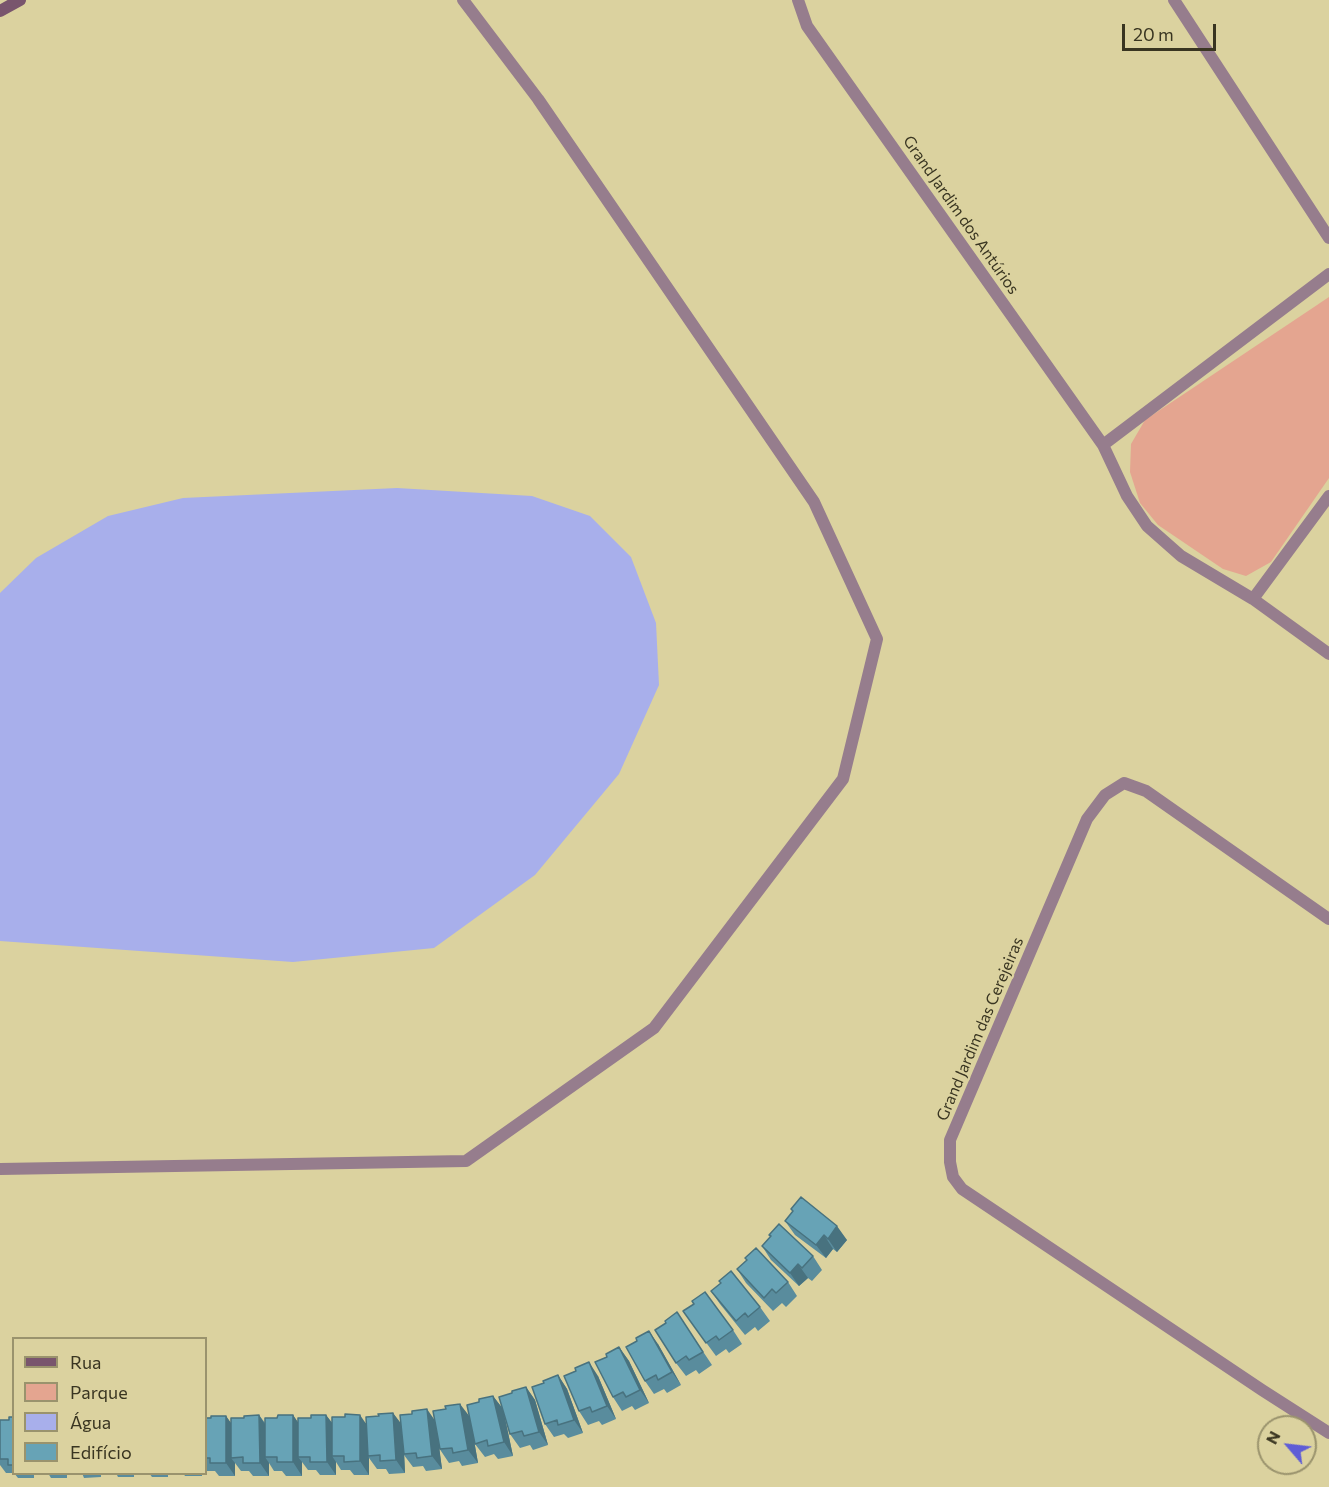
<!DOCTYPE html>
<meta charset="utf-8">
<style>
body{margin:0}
#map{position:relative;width:1329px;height:1487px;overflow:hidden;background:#dbd29f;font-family:Commissioner,sans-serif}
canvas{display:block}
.legend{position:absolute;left:12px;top:1337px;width:195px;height:138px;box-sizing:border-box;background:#dbd29f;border:2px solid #9a936d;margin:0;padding:8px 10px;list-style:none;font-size:18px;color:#393521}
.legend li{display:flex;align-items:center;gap:12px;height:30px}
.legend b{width:30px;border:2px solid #9a936d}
.north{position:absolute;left:1257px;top:1415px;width:60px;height:60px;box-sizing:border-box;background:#dbd29f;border:2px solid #9a936d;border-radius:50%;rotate:298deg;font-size:16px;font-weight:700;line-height:24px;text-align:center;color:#393521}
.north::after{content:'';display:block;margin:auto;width:21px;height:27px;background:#5f5dd6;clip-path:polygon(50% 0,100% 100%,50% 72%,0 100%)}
.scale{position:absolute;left:1122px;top:24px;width:94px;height:27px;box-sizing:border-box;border:3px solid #393521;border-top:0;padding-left:8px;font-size:18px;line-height:21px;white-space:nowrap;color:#393521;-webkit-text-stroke:4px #dbd29f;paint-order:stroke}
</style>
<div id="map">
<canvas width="1329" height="1487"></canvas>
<ul class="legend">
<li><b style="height:8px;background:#79556d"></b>Rua</li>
<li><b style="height:16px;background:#e4a590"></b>Parque</li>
<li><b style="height:16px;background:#a8afeb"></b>Água</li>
<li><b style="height:16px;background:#67a3b6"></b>Edifício</li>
</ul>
<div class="north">N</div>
<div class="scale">20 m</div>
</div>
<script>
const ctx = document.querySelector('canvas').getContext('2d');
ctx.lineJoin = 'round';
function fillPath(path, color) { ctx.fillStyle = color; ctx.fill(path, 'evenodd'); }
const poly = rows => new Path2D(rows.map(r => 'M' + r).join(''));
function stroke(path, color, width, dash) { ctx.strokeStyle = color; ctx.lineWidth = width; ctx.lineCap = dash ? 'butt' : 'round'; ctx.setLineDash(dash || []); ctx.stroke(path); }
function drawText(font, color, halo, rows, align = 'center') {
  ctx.font = font + ' Commissioner,sans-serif'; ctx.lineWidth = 4.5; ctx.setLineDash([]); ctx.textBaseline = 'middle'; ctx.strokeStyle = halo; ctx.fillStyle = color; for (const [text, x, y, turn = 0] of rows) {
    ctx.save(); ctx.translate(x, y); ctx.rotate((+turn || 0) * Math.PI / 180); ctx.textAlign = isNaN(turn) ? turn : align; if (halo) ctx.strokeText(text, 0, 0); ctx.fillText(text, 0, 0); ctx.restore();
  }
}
fillPath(poly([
 [1329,297,1329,478,1271,562,1246,576,1223,569,1158,525,1140,503,1130,472,1131,444,1145,420]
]), '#e4a590');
fillPath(poly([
 [397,488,532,496,590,516,631,557,656,623,659,685,619,774,535,875,434,948,293,962,0,941,0,593,36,558,108,516,183,498]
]), '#a8afeb');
stroke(poly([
 [798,0,807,26,1103,445,1127,496,1147,526,1181,556,1253,599,1329,654],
 [1174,0,1329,238],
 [1103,445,1329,274],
 [1253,599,1329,496],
 [1329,919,1146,791,1124,783,1105,795,1087,819,950,1140,950,1162,953,1177,962,1189,1262,1390,1329,1433],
 [0,1169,466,1161,654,1028,843,779,877,639,814,502,538,99,463,0]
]), '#967d8d', 12);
stroke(poly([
 [0,11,20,0]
]), '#79556d', 12);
fillPath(poly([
 [791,1209,847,1240,837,1252,833,1249,826,1258,795,1235,785,1221,793,1212],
 [769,1235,813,1256,822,1270,812,1281,808,1278,799,1286,771,1260,762,1246,770,1237],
 [737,1269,788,1282,797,1296,786,1307,782,1303,773,1311,746,1283],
 [711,1291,760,1307,770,1321,758,1331,755,1327,745,1335,720,1304],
 [683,1311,733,1330,742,1344,729,1353,726,1349,716,1356],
 [666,1323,686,1326,712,1365,699,1374,696,1370,686,1376,676,1363],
 [658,1344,681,1385,667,1393,664,1389,654,1394,645,1381],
 [619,1347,629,1361,649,1403,635,1410,632,1406,622,1411,613,1397],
 [558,1375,567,1389,583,1433,568,1438,564,1434,554,1437,545,1424,544,1383],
 [598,1376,616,1419,602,1425,599,1421,588,1425,579,1411],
 [526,1387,535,1400,548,1445,533,1450,530,1445,520,1448,510,1434,512,1393],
 [493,1396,503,1409,513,1456,498,1459,494,1454,485,1457,475,1444,471,1424,478,1463,462,1466,459,1461,449,1463,439,1448,442,1469,426,1471,423,1466,413,1467,404,1455,405,1473,389,1474,386,1469,377,1469,369,1458,369,1475,354,1475,350,1470,341,1470,336,1462,336,1475,320,1475,316,1470,308,1470,302,1462,302,1476,286,1476,282,1471,274,1471,269,1463,269,1476,253,1476,249,1471,241,1471,235,1463,235,1476,219,1476,215,1471,207,1471,206,1469,206,1418,226,1416,231,1423,244,1418,259,1415,265,1423,277,1418,293,1415,298,1423,311,1418,326,1415,332,1423,366,1423,379,1416,393,1413,400,1423,469,1416,479,1402],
 [14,1417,14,1473,6,1473,0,1465,0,1420,9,1420],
 [14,1473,34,1473,34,1478,18,1478],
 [48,1473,67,1473,67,1478,51,1478],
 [82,1473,101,1473,101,1477,84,1478],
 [116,1473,134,1473,134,1477,118,1477],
 [149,1473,168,1473,168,1477,152,1477],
 [183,1473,202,1473,202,1476,185,1476]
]), '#598c9d');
fillPath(poly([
 [837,1226,847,1240,837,1252,828,1239],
 [824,1235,833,1249,826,1258,816,1245],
 [798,1264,808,1278,799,1286,790,1273],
 [649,1331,658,1344,681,1385,672,1372],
 [619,1347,629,1361,649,1403,640,1390],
 [589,1362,598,1376,616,1419,607,1406],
 [558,1375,567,1389,583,1433,574,1420],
 [526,1387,535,1400,548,1445,539,1432],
 [493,1396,503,1409,513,1456,504,1442],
 [460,1404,470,1417,478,1463,468,1450],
 [427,1409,436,1422,442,1469,432,1456],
 [393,1413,403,1426,405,1473,396,1460],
 [259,1415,268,1429,265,1457,269,1463,269,1476,260,1463],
 [293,1415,302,1428,298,1457,302,1462,302,1476,293,1462],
 [326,1415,336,1428,332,1456,336,1462,336,1475,327,1462],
 [360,1415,369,1428,368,1456,369,1458,369,1475,360,1461],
 [226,1416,235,1429,231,1458,235,1463,235,1476,226,1463]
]), '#48727f');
const building = poly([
 [801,1197,837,1226,828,1239,824,1235,816,1245,785,1221,793,1211,791,1209,801,1197],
 [779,1224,813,1256,802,1268,798,1264,790,1273,762,1246,771,1236,769,1235,779,1224],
 [756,1248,788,1282,776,1293,772,1289,764,1298,737,1269,747,1260,745,1258,756,1248],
 [731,1271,760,1307,748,1317,745,1313,736,1321,711,1291,721,1283,719,1281,731,1271],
 [705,1292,733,1330,719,1340,716,1336,706,1343,683,1311,694,1304,692,1301,705,1292],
 [677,1312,703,1352,689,1360,686,1356,676,1363,655,1330,666,1323,665,1321,677,1312],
 [649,1331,672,1372,658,1380,656,1375,645,1381,626,1347,637,1341,636,1338,649,1331],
 [619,1347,640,1390,626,1397,623,1392,613,1397,595,1362,607,1357,606,1354,619,1347],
 [589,1362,607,1406,592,1412,590,1407,579,1411,564,1376,576,1371,575,1368,589,1362],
 [558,1375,574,1420,558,1425,557,1420,545,1424,532,1387,544,1383,543,1381,558,1375],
 [526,1387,539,1432,524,1436,522,1431,510,1434,499,1397,512,1393,512,1391,526,1387],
 [493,1396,504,1442,488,1446,487,1440,475,1444,467,1405,479,1402,479,1399,493,1396],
 [460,1404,468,1450,453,1453,452,1448,440,1449,433,1411,446,1409,445,1406,460,1404],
 [427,1409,432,1456,417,1458,416,1453,404,1454,400,1415,412,1414,412,1411,427,1409],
 [393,1413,396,1460,380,1461,380,1455,368,1456,366,1417,379,1416,378,1414,393,1413],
 [345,1414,360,1415,360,1461,344,1462,344,1456,332,1456,332,1417,345,1417,345,1414],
 [259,1415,260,1463,243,1463,243,1457,231,1458,231,1418,244,1418,244,1416,259,1415],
 [278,1415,293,1415,293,1462,277,1462,277,1457,265,1457,265,1418,277,1418,278,1415],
 [311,1415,326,1415,327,1462,310,1462,310,1457,298,1457,298,1418,311,1418,311,1415],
 [211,1416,226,1416,226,1463,210,1463,210,1458,206,1458,206,1418,211,1418,211,1416],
 [9,1417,14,1417,14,1465,8,1465,8,1459,0,1459,0,1420,9,1420,9,1417]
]);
fillPath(building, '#67a3b6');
stroke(building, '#48727f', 1.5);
drawText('16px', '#393521', '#dbd29f', [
 ["Grand Jardim dos Antúrios",961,215,55],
 ["Grand Jardim das Cerejeiras",980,1029,-67]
]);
</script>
